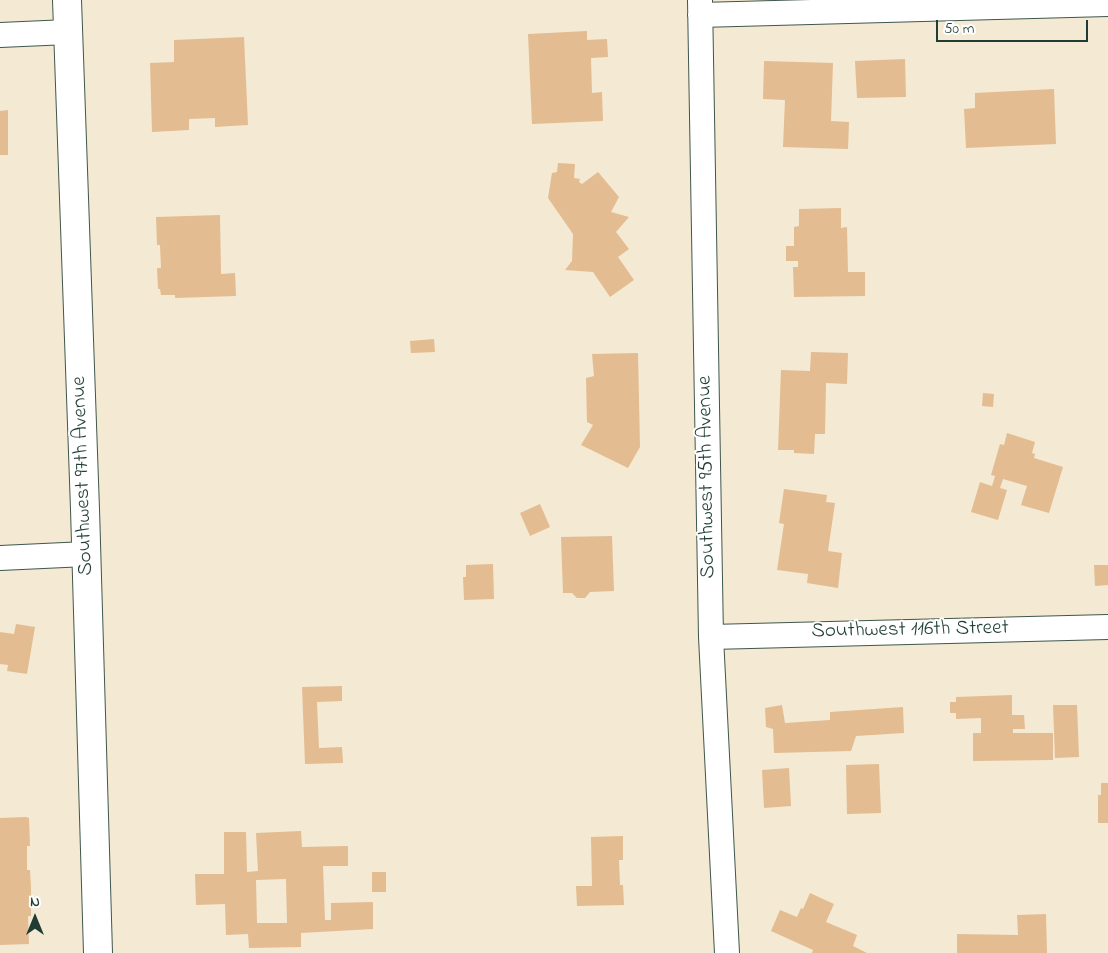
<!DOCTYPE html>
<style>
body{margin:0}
#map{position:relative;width:1108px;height:953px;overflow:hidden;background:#f4e9d2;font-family:"Indie Flower",sans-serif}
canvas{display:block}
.north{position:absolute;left:10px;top:893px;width:50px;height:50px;-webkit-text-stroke:4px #fff;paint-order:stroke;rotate:0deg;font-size:14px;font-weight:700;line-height:20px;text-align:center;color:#1f3d34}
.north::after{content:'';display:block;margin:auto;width:18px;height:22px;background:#1f3d34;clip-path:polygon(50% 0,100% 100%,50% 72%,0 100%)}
.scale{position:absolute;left:936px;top:20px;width:152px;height:22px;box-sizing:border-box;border:2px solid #1f3d34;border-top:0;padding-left:6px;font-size:15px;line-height:18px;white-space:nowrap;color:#1f3d34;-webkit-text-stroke:4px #fff;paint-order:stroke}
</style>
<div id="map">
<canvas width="1108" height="953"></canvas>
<div class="north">N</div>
<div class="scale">50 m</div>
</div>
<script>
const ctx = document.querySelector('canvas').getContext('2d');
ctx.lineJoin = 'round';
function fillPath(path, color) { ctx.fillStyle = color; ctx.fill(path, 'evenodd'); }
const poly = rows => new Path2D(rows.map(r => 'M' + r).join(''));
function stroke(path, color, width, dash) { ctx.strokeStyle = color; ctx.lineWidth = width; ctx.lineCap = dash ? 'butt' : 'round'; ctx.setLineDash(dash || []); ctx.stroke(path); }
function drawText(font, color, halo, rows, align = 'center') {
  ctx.font = font + ' "Indie Flower",sans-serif'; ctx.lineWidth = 4; ctx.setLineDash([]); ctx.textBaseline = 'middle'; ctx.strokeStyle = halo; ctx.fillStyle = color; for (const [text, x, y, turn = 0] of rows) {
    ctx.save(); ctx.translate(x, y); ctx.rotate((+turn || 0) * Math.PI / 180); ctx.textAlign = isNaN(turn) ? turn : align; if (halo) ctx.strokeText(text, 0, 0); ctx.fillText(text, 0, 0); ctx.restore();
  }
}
fillPath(poly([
 [587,31,587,40,607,39,608,57,591,58,592,93,602,92,603,121,532,124,528,34],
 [244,37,248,125,215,127,215,118,189,119,189,130,152,132,150,63,174,62,174,40],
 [905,59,906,97,857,98,855,61],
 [764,61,833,63,831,121,849,122,848,149,783,147,785,100,763,99],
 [1054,89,1056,144,966,148,964,109,975,108,975,93],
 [8,110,8,155,0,155,0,111],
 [558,163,575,164,574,178,580,179,579,182,582,184,598,172,619,197,611,212,629,217,616,232,629,249,618,257,634,280,610,297,593,272,565,270,572,261,573,234,548,198,552,173,557,172],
 [841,208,841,228,847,227,848,272,865,272,865,296,794,297,793,267,798,267,798,261,786,261,786,246,794,246,794,227,799,226,799,209],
 [220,215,221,274,235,273,236,296,175,298,175,295,161,295,160,289,158,289,157,268,161,268,160,245,157,245,156,217],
 [434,339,435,352,411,353,410,341],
 [811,352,848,353,847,384,826,383,825,434,815,434,814,454,794,453,794,450,778,450,781,370,810,371],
 [638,353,640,447,628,468,581,445,593,425,587,422,586,378,594,376,592,354],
 [983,393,994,394,993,407,982,406],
 [1007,433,1035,442,1032,453,1035,454,1034,458,1063,467,1049,513,1021,505,1027,486,1003,479,1000,488,1007,490,998,520,971,512,980,482,992,486,995,476,991,475,1000,444,1004,445],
 [784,489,827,495,826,502,835,503,828,551,842,553,838,588,807,583,808,574,777,570,784,524,779,523],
 [540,504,550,527,530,536,520,513],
 [612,536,614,591,590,592,585,598,577,598,572,593,563,593,561,537],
 [493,564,494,599,464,600,463,577,466,577,466,565],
 [1094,565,1108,565,1108,585,1095,586],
 [16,624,35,627,27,674,7,671,8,665,0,664,0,632,14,634],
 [342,686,342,701,317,702,319,748,342,747,343,763,305,764,302,687],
 [1012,695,1012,715,1024,715,1025,729,1013,729,1013,733,1053,733,1053,760,973,761,973,733,981,733,981,718,956,719,956,713,950,713,950,702,956,702,956,697],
 [782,705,785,723,830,720,830,712,903,707,904,733,856,736,851,751,774,753,773,729,766,727,765,708],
 [1053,705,1077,705,1079,757,1055,758],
 [879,764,881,813,847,814,846,765],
 [789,768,791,806,764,808,762,770],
 [1101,783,1108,783,1108,823,1098,823,1098,795,1101,795],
 [26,817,29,818,30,846,27,846,27,870,30,870,31,888,31,916,28,916,29,944,0,945,0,818],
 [301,831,302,847,348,846,348,866,323,866,325,920,331,920,331,903,373,902,373,929,301,933,301,947,249,948,248,934,226,935,225,904,196,905,195,874,224,874,224,832,246,832,247,872,258,871,256,833],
 [286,879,287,923,257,923,256,880],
 [623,836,623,860,619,860,620,885,623,885,624,905,577,906,576,886,592,886,591,837],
 [372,872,386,872,386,892,372,892],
 [810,893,834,904,826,922,857,935,853,946,867,953,812,953,813,950,771,931,780,910,797,917,801,908,803,909],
 [1046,914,1047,953,957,953,957,934,1018,935,1017,915]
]), '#e3bc92');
const street = poly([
 [700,0,711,637,727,953],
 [700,15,1108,4],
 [0,35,68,32],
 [0,558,86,554],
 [711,637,1108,627]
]);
const secondary = poly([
 [67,0,85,509,98,953]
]);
stroke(street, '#3f574c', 26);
stroke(secondary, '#3f574c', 30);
stroke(street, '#fff', 24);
stroke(secondary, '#fff', 28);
drawText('21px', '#1f3d34', '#fff', [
 ["Southwest 97th Avenue",84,476,-92],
 ["Southwest 95th Avenue",708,477,-91],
 ["Southwest 116th Street",910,631,-1]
]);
</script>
